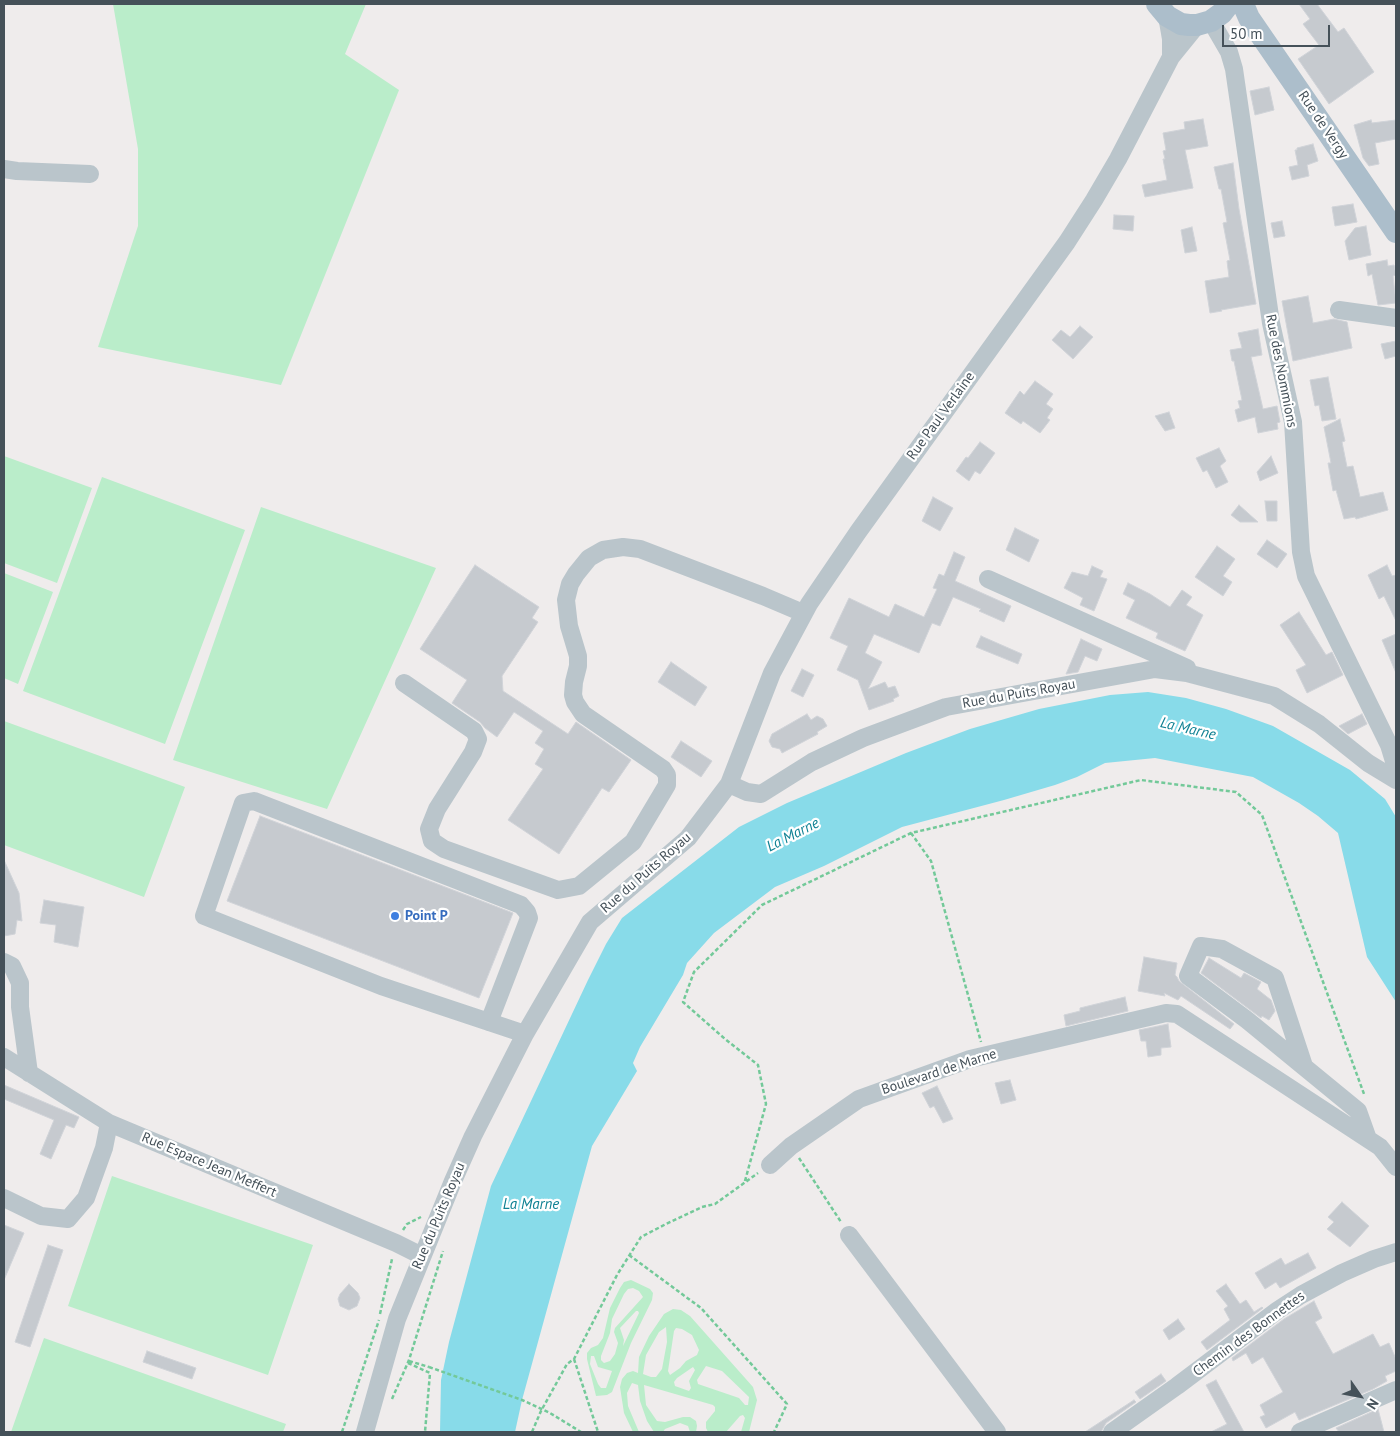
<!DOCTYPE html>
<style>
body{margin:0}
#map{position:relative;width:1400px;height:1436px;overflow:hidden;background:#efecec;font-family:"PT Sans",sans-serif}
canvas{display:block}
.frame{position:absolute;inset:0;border:5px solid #455159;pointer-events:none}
.north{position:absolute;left:1335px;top:1371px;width:50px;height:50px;-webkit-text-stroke:4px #fff;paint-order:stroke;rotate:123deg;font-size:14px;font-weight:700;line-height:20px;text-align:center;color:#455159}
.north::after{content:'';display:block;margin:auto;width:18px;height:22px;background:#455159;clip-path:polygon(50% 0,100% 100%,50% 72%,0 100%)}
.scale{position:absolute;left:1222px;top:25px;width:108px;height:22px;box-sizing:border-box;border:2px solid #455159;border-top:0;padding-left:6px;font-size:15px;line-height:18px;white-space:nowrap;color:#455159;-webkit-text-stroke:4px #fff;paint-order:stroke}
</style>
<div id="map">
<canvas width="1400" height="1436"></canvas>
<div class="frame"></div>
<div class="north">N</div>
<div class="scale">50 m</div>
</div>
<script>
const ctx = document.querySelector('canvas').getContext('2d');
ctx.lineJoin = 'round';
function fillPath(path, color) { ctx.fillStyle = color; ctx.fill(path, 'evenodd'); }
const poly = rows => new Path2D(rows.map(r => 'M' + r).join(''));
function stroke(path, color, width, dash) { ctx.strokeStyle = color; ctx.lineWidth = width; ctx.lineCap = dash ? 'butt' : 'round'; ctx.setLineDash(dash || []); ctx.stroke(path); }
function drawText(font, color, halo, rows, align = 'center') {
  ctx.font = font + ' "PT Sans",sans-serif'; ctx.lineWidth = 4.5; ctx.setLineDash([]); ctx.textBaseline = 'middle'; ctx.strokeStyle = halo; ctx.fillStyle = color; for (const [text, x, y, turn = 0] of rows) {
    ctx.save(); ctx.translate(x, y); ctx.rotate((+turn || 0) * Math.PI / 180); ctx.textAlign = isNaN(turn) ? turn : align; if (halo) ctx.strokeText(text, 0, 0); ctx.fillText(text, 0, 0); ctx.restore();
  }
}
fillPath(poly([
 [113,4,366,4,345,54,399,90,281,385,98,347,138,226,138,149],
 [4,456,92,488,57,583,4,563],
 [102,477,245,530,165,744,23,691],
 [261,507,436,568,327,809,173,760],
 [4,573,53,592,18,684,4,678],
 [4,721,185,787,144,897,4,845],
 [112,1176,313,1245,268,1375,68,1306],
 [631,1280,650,1289,653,1293,652,1300,631,1343,612,1392,607,1395,596,1396,587,1359,587,1353,591,1348,598,1345,603,1338,610,1308,620,1288,624,1282],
 [633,1288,639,1291,643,1297,615,1328,614,1332,618,1343,615,1354,610,1361,604,1363,601,1360,601,1356,610,1333,612,1319,624,1294,628,1289],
 [636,1311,638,1311,639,1313,623,1346,624,1340,620,1328],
 [591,1356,594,1356,598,1367,612,1371,606,1388,601,1388,598,1384,590,1364],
 [673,1309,681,1310,690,1316,753,1387,757,1400,749,1432,741,1432,745,1418,743,1415,740,1416,726,1432,708,1432,706,1428,706,1422,715,1411,715,1407,713,1405,644,1385,646,1405,657,1421,665,1422,683,1417,690,1417,696,1421,697,1426,696,1432,690,1432,688,1426,680,1423,665,1429,663,1432,654,1432,647,1421,640,1401,638,1385,632,1383,627,1393,628,1406,639,1432,633,1432,624,1413,620,1387,622,1379,627,1373,633,1371,638,1373,639,1357,649,1336,664,1314],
 [666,1327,667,1342,662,1369,656,1377,651,1377,643,1374,646,1355,659,1332],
 [676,1328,682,1329,692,1335,699,1350,697,1355,686,1361,680,1368,670,1375,668,1371,674,1331],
 [706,1366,722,1371,749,1397,748,1405,745,1405,739,1398,698,1384,697,1380],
 [693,1367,695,1370,689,1381,691,1388,689,1391,675,1386,674,1382,677,1378],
 [44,1338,286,1424,283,1432,11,1432]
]), '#baedca');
fillPath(poly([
 [1148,692,1186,698,1226,709,1273,726,1350,770,1385,799,1396,817,1396,1002,1367,957,1338,833,1318,816,1299,803,1253,777,1155,758,1105,763,1077,777,1055,785,1004,800,902,827,824,866,775,887,714,933,687,963,683,975,640,1047,633,1063,637,1071,592,1146,522,1400,515,1432,440,1432,441,1380,449,1342,491,1186,588,980,606,944,622,918,739,827,787,803,906,753,970,729,1039,709,1110,695]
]), '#88dbe9');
const building = poly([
 [1299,4,1317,4,1338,32,1344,28,1374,72,1329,104,1298,59,1319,45,1303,24,1310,19,1299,4],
 [1269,87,1274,110,1255,115,1250,91,1269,87],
 [1203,119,1208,146,1185,150,1193,188,1145,197,1142,185,1167,180,1163,159,1165,159,1163,151,1166,150,1163,133,1185,129,1184,122,1203,119],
 [1371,120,1372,123,1396,120,1396,139,1375,143,1379,164,1369,166,1363,158,1354,125,1371,120],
 [1313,144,1318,161,1307,165,1309,176,1292,180,1289,167,1298,165,1295,150,1297,150,1297,148,1313,144],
 [1233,163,1239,209,1256,304,1221,310,1222,311,1210,313,1205,281,1229,277,1227,261,1230,260,1223,223,1227,222,1221,189,1219,189,1214,167,1233,163],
 [1353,204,1357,222,1335,226,1332,207,1353,204],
 [1114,215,1134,216,1133,231,1113,229,1114,215],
 [1282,221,1285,236,1274,238,1271,223,1282,221],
 [1366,226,1371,255,1349,260,1345,241,1355,228,1366,226],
 [1192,227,1197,251,1185,253,1181,230,1192,227],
 [1387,260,1388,266,1394,265,1396,275,1393,276,1396,303,1378,305,1372,274,1368,276,1366,264,1387,260],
 [1308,296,1313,323,1334,319,1347,322,1352,348,1293,361,1282,301,1308,296],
 [1080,326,1093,337,1073,359,1052,340,1061,330,1070,337,1080,326],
 [1258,329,1262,355,1251,357,1263,409,1277,406,1280,422,1277,423,1278,429,1258,433,1255,417,1238,422,1235,410,1240,408,1238,401,1242,400,1234,361,1232,361,1230,350,1242,348,1238,333,1258,329],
 [1396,341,1396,356,1385,359,1381,344,1396,341],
 [1328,377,1336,419,1322,421,1319,405,1315,406,1310,380,1328,377],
 [1035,381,1053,394,1046,404,1053,409,1047,418,1050,420,1040,433,1023,421,1021,424,1005,413,1020,391,1024,395,1035,381],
 [1169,412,1175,428,1165,431,1155,416,1169,412],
 [1340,419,1345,441,1342,442,1347,467,1353,466,1360,497,1383,492,1388,510,1356,519,1355,517,1344,519,1336,490,1333,491,1328,463,1331,463,1324,427,1340,419],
 [980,442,995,453,980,474,975,471,969,481,956,471,966,457,968,458,980,442],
 [1219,448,1226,461,1220,466,1228,482,1216,488,1207,470,1203,472,1196,458,1219,448],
 [1271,456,1278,473,1260,481,1257,472,1271,456],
 [933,497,953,508,940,531,922,521,933,497],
 [1265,501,1277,501,1277,521,1267,521,1265,501],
 [1239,505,1258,522,1240,522,1231,515,1239,505],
 [1015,528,1039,540,1029,562,1006,550,1015,528],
 [1267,540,1287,554,1277,568,1257,554,1267,540],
 [1217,546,1235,559,1223,576,1232,582,1223,596,1195,577,1217,546],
 [954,552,965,557,955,581,1011,606,1004,622,979,611,981,609,953,597,940,626,932,623,919,653,874,634,865,653,882,662,868,689,885,682,888,688,895,686,899,696,893,699,894,701,869,710,858,680,837,670,848,646,830,638,849,598,889,617,895,604,924,617,937,589,933,588,939,574,944,576,954,552],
 [475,565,539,607,532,618,538,622,502,676,503,691,568,734,576,722,631,760,609,792,602,788,559,854,508,820,543,769,535,764,544,749,535,743,543,731,514,712,497,737,485,728,480,722,452,703,467,680,420,649,475,565],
 [1387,565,1392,576,1396,575,1396,621,1384,596,1379,599,1368,575,1387,565],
 [1092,566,1103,571,1100,577,1107,579,1094,611,1080,605,1083,598,1064,588,1072,572,1088,576,1092,566],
 [1128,583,1150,594,1170,607,1182,590,1192,597,1186,605,1203,615,1185,651,1156,638,1158,633,1126,618,1135,600,1123,594,1128,583],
 [1299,612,1326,655,1332,652,1343,675,1307,693,1296,670,1306,665,1280,625,1299,612],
 [1396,634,1396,673,1382,640,1396,634],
 [981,636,1022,654,1018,664,976,647,981,636],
 [1081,639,1102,649,1097,661,1085,656,1078,672,1066,674,1081,639],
 [671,662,707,687,695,706,658,682,671,662],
 [802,669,814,675,803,697,791,691,802,669],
 [807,714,811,720,817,716,823,719,827,726,817,732,818,734,782,753,780,749,772,747,769,741,772,734,807,714],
 [1362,714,1367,724,1348,734,1339,726,1362,714],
 [681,741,712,761,701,777,671,757,681,741],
 [260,816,513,913,479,998,227,901,260,816],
 [4,860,19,893,22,921,17,920,15,934,4,936,4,860],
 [44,900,84,907,78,947,54,942,56,925,40,923,44,900],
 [1144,957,1177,963,1175,975,1177,977,1179,981,1234,1024,1230,1029,1181,996,1178,1000,1164,993,1165,996,1138,991,1144,957],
 [1209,958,1241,978,1244,973,1261,982,1257,989,1271,1000,1275,1011,1269,1020,1262,1016,1261,1018,1201,973,1209,958],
 [1125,997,1128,1011,1066,1026,1064,1015,1080,1011,1080,1008,1125,997],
 [1168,1024,1171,1047,1161,1048,1161,1055,1148,1057,1146,1041,1141,1041,1139,1030,1168,1024],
 [1010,1080,1016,1100,1001,1104,995,1083,1010,1080],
 [4,1085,79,1117,74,1128,66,1125,51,1159,40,1154,54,1120,4,1099,4,1085],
 [937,1086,953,1119,943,1123,934,1106,930,1108,922,1093,937,1086],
 [1342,1202,1369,1226,1350,1247,1327,1229,1334,1222,1328,1217,1342,1202],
 [4,1225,24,1233,4,1280,4,1225],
 [48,1245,63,1250,30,1347,15,1342,48,1245],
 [1308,1253,1316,1268,1280,1288,1276,1282,1265,1289,1255,1273,1281,1258,1285,1265,1308,1253],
 [349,1284,358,1293,360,1298,357,1306,349,1310,340,1306,338,1299,340,1294,349,1284],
 [1226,1284,1240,1304,1246,1300,1254,1312,1262,1307,1263,1308,1207,1350,1201,1342,1230,1320,1224,1309,1228,1306,1216,1291,1226,1284],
 [1314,1301,1322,1318,1315,1322,1333,1354,1373,1334,1380,1347,1389,1343,1396,1359,1396,1371,1385,1376,1387,1381,1373,1389,1299,1420,1295,1412,1266,1428,1260,1417,1265,1415,1260,1405,1283,1392,1263,1357,1252,1364,1246,1353,1233,1361,1232,1358,1284,1319,1314,1301],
 [1178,1319,1185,1329,1169,1340,1163,1330,1178,1319],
 [147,1351,196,1368,192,1379,143,1362,147,1351],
 [1161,1374,1166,1381,1140,1399,1135,1392,1161,1374],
 [1216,1380,1244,1432,1211,1432,1227,1424,1206,1385,1216,1380],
 [1134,1400,1136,1402,1106,1423,1101,1432,1085,1432,1134,1400],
 [1378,1409,1384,1432,1339,1432,1336,1428,1378,1409]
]);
fillPath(building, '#c6cacf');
stroke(building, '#d0d3d8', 1);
stroke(poly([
 [911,833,931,861,981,1042],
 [799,1158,841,1222],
 [745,1181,766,1104,758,1065,725,1039,683,1002,694,972,762,905,911,833,1141,780,1236,792,1262,815,1364,1094],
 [403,1230,407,1224,421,1217],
 [629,1255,701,1308,787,1404,774,1432],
 [380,1314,392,1259],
 [574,1359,598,1432],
 [409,1361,429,1367],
 [408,1363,430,1373,425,1432],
 [392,1399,409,1360,443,1251],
 [342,1432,379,1320],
 [532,1432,541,1411,567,1364,574,1359,617,1275,641,1237,666,1224,702,1207,715,1204,758,1173]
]), '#73c999', 2.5, [4, 2.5]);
stroke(poly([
 [1167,16,1171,39,1171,57],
 [1211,21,1229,52,1234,69,1271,323,1293,422,1301,552,1306,576,1389,745,1396,768],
 [4,169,17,171,90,174],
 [1339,310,1396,318],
 [988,579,1187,668],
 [404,683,474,731,478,739,473,752,437,809,429,829,432,841,444,849,558,890,579,886,633,842,667,785,667,775,663,769,583,714,575,702,573,695,574,682,578,666,578,656,569,626,566,600,570,584,576,574,589,558,603,550,623,547,640,549,763,596,803,613],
 [729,784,747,792,761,794,812,762,863,738,946,707,1155,669,1187,673,1274,696,1319,724,1368,763,1396,780],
 [4,962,12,966,20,983,20,1007,29,1073],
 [489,1022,529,918,527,912,521,905,254,801,243,803,204,916,381,986,525,1034],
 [4,1057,109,1123,396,1243,422,1256],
 [1304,1066,1275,978,1222,949,1201,946,1188,976,1247,1020,1358,1111,1368,1139],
 [770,1165,791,1146,859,1099,970,1059,1166,1013,1177,1014,1380,1147,1396,1167],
 [4,1198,41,1216,68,1219,86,1198,104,1148,109,1123],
 [849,1235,997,1432],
 [365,1432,397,1319,453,1181,473,1136,525,1034,590,922,688,838,729,784,772,673,809,604,858,532,1067,242,1094,200,1118,159,1171,57,1197,25],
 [1112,1432,1177,1386,1278,1310,1301,1295,1342,1273,1374,1259,1396,1252],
 [1300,1432,1396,1390]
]), '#bac5cb', 18);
stroke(poly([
 [1157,4,1167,16,1181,24,1189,25,1197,25,1211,21,1222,13,1229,4],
 [1243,4,1249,18,1396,232]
]), '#acbecb', 22);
stroke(poly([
 [429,1367,522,1400,550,1413,581,1432]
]), '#73c999', 2.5, [4, 2.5]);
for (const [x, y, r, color] of [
 [395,916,5,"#3f7fe0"]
]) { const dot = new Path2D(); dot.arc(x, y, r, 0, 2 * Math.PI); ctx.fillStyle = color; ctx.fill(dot); stroke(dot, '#fff', 2); }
drawText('14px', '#455159', '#fff', [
 ["Rue de Vergy",1323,125,56],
 ["Rue des Nommions",1281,371,79],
 ["Rue Paul Verlaine",941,416,-54],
 ["Rue du Puits Royau",1019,694,-10],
 ["Rue du Puits Royau",646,873,-41],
 ["Boulevard de Marne",939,1072,-18],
 ["Rue Espace Jean Meffert",209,1165,23],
 ["Rue du Puits Royau",439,1216,-67],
 ["Chemin des Bonnettes",1249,1334,-36]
]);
drawText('bold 14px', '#366cbe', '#fff', [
 ["Point P",405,916]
], 'left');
drawText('italic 15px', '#0f8193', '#fff', [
 ["La Marne",1188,729,13],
 ["La Marne",793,835,-27],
 ["La Marne",531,1205]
]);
</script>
